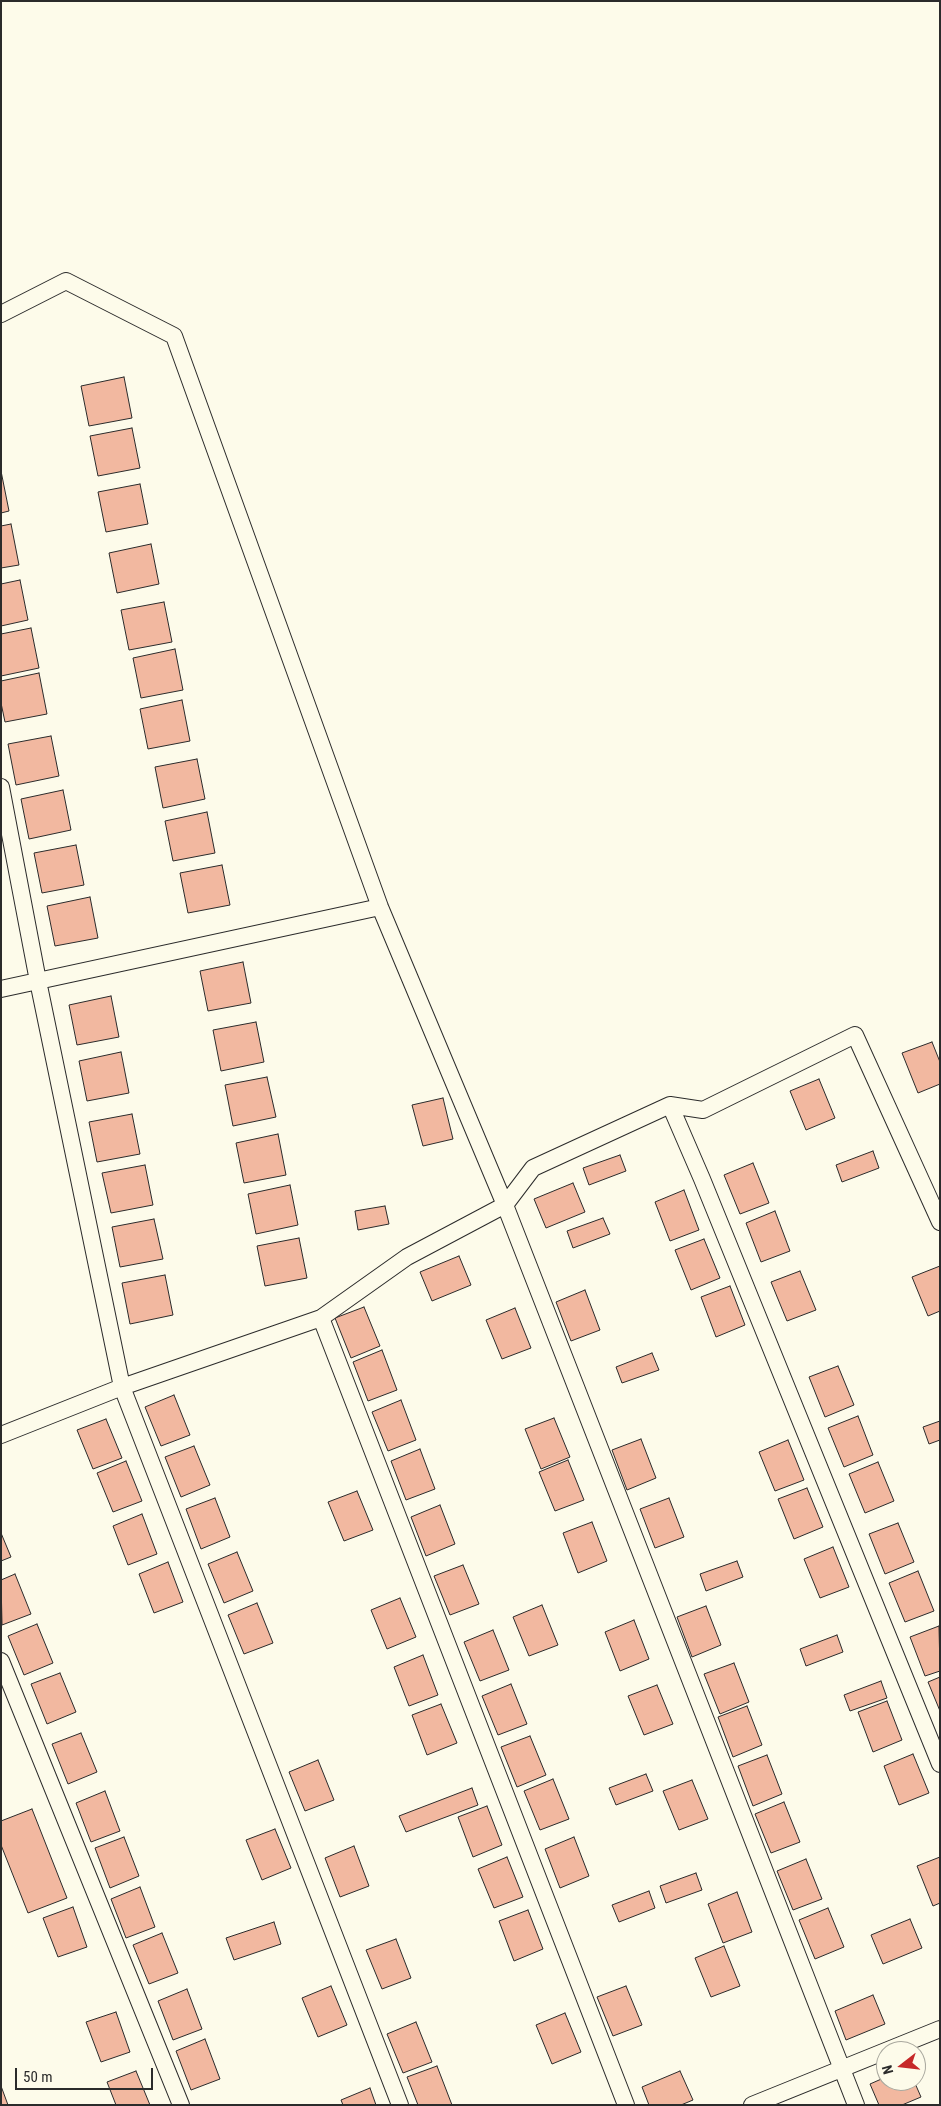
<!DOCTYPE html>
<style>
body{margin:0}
#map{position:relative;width:941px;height:2106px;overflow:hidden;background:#fdfbea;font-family:"Roboto Condensed",sans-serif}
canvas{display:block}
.frame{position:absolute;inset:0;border:2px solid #2b2b2b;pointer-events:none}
.north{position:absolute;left:876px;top:2041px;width:50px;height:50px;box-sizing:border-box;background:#fdfbea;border:1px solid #a9a89e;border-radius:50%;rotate:254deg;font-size:14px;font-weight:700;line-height:20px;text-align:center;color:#2b2b2b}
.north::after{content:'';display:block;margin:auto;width:18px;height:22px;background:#c62828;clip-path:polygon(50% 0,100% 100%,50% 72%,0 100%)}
.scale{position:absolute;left:15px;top:2068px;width:138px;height:22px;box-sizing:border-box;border:2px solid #2b2b2b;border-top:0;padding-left:6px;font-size:15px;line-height:18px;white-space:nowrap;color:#2b2b2b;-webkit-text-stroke:4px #fdfbea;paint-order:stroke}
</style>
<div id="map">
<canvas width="941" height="2106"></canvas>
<div class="frame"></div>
<div class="north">N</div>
<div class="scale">50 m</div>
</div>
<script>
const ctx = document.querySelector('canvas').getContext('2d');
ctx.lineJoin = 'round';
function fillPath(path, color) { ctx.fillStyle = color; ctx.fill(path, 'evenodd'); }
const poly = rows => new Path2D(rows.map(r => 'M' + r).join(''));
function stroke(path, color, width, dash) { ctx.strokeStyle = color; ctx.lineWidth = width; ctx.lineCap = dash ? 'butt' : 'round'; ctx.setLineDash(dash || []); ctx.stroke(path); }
const building = poly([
 [124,377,132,418,89,426,81,386,124,377],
 [132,428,140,468,98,476,90,436,132,428],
 [1,471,9,511,1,513,1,471],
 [140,484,148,524,106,532,98,492,140,484],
 [11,524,19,565,1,568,1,526,11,524],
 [151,544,159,584,117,593,109,553,151,544],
 [20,580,28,620,1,626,1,584,20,580],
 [164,602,172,642,129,650,121,610,164,602],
 [31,628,39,668,1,676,1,634,31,628],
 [175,649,183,690,141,698,133,658,175,649],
 [39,673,47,714,5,722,1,703,1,681,39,673],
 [182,700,190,741,148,749,140,709,182,700],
 [51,736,59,776,16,785,8,744,51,736],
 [197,759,205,799,163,808,155,767,197,759],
 [63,790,71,830,29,839,21,799,63,790],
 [207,812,215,853,173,861,165,821,207,812],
 [76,845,84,885,42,893,34,853,76,845],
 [222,865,230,905,188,913,180,873,222,865],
 [90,897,98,938,55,946,47,906,90,897],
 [243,962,251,1003,208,1011,200,971,243,962],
 [111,996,119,1037,77,1045,69,1005,111,996],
 [256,1022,264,1062,221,1071,213,1030,256,1022],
 [932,1042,940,1062,940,1084,918,1093,902,1053,932,1042],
 [121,1052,129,1093,87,1101,79,1061,121,1052],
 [267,1077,276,1117,233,1126,225,1085,267,1077],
 [819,1079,835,1118,806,1130,790,1091,819,1079],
 [443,1098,453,1139,423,1146,412,1105,443,1098],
 [132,1114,140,1154,97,1162,89,1122,132,1114],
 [278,1134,286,1175,244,1183,236,1143,278,1134],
 [873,1151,879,1168,842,1182,836,1165,873,1151],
 [620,1155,626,1171,589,1185,583,1168,620,1155],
 [753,1163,769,1203,740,1214,724,1175,753,1163],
 [145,1165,153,1205,111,1213,102,1173,145,1165],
 [573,1183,585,1212,546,1228,534,1199,573,1183],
 [290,1185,298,1225,256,1234,248,1194,290,1185],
 [684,1190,699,1230,670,1241,655,1202,684,1190],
 [385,1206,389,1224,358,1230,355,1211,385,1206],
 [775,1211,790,1251,761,1262,746,1223,775,1211],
 [603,1218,610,1234,573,1248,567,1231,603,1218],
 [154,1219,163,1259,120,1267,112,1227,154,1219],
 [299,1238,307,1278,265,1286,257,1246,299,1238],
 [704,1239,720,1278,691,1290,675,1250,704,1239],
 [459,1256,471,1285,432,1301,420,1272,459,1256],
 [940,1266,940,1311,928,1316,912,1277,940,1266],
 [800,1271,816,1310,787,1321,771,1282,800,1271],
 [165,1275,173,1315,130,1324,122,1283,165,1275],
 [730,1286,745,1325,716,1337,701,1297,730,1286],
 [585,1290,600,1330,571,1341,556,1302,585,1290],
 [364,1307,380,1346,351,1358,335,1318,364,1307],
 [515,1308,531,1348,502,1359,486,1320,515,1308],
 [382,1350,397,1390,368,1401,353,1362,382,1350],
 [652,1353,659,1370,622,1383,616,1367,652,1353],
 [838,1366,854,1405,825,1417,809,1377,838,1366],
 [174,1395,190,1435,161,1446,145,1407,174,1395],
 [401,1400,416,1440,388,1451,372,1412,401,1400],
 [858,1416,873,1455,844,1467,828,1428,858,1416],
 [554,1418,570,1457,541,1469,525,1429,554,1418],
 [106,1419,122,1458,93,1469,77,1430,106,1419],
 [940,1421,940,1440,929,1444,923,1427,940,1421],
 [641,1439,656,1478,627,1490,612,1450,641,1439],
 [788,1440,804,1480,775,1491,759,1452,788,1440],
 [194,1446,210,1485,181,1497,165,1457,194,1446],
 [420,1449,435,1489,406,1500,391,1461,420,1449],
 [568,1460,584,1500,555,1511,539,1472,568,1460],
 [126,1461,142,1501,113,1512,97,1473,126,1461],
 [878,1462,894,1501,865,1513,849,1474,878,1462],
 [807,1488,823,1527,794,1539,778,1499,807,1488],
 [357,1491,373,1530,344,1541,328,1502,357,1491],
 [215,1498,230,1537,201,1549,186,1509,215,1498],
 [669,1498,684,1537,655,1548,640,1509,669,1498],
 [440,1505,455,1544,426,1556,411,1517,440,1505],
 [142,1514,157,1554,128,1565,113,1526,142,1514],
 [592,1522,607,1561,578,1573,563,1533,592,1522],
 [898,1523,914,1562,885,1574,869,1534,898,1523],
 [1,1533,11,1557,1,1561,1,1533],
 [833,1547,849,1587,820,1598,804,1559,833,1547],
 [237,1552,253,1591,224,1603,208,1564,237,1552],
 [737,1561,743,1577,706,1591,700,1574,737,1561],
 [168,1562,183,1602,154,1613,139,1574,168,1562],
 [463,1565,479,1604,450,1615,434,1576,463,1565],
 [918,1571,934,1611,905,1622,889,1583,918,1571],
 [15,1574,31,1614,2,1625,1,1580,15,1574],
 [400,1598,416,1637,387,1649,371,1610,400,1598],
 [257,1603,273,1643,244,1654,228,1615,257,1603],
 [542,1605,558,1645,529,1656,513,1617,542,1605],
 [706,1606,721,1645,692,1657,677,1617,706,1606],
 [634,1620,649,1659,620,1671,605,1632,634,1620],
 [37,1624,53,1663,24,1675,8,1636,37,1624],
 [939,1626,940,1671,925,1676,910,1637,939,1626],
 [493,1630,509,1670,480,1681,464,1642,493,1630],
 [837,1635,843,1652,806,1666,800,1649,837,1635],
 [423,1655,438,1695,409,1706,394,1667,423,1655],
 [734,1663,749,1702,720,1714,704,1674,734,1663],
 [60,1673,76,1712,47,1724,31,1684,60,1673],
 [940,1677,940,1711,928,1682,940,1677],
 [881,1681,887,1698,850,1711,844,1695,881,1681],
 [511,1684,527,1724,498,1735,482,1696,511,1684],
 [657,1685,673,1724,644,1735,628,1696,657,1685],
 [887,1701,902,1740,873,1752,858,1712,887,1701],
 [441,1704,457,1743,427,1755,412,1715,441,1704],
 [747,1706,762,1745,733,1757,718,1717,747,1706],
 [81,1733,97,1772,68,1784,52,1744,81,1733],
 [530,1736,546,1775,517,1787,501,1747,530,1736],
 [913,1754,929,1793,899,1805,884,1766,913,1754],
 [767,1755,782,1794,753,1806,738,1766,767,1755],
 [318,1760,334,1800,305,1811,289,1772,318,1760],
 [646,1774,653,1791,616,1805,609,1788,646,1774],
 [553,1779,569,1819,540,1830,524,1791,553,1779],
 [692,1780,708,1819,679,1830,663,1791,692,1780],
 [472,1788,478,1805,406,1832,399,1816,472,1788],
 [105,1791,120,1831,91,1842,76,1803,105,1791],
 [784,1802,800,1842,771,1853,755,1814,784,1802],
 [487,1806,502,1845,473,1857,458,1817,487,1806],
 [32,1809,67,1898,28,1913,1,1845,1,1821,32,1809],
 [275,1829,291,1868,262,1880,246,1840,275,1829],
 [124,1837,139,1876,110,1888,95,1848,124,1837],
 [574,1837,589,1876,560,1888,545,1849,574,1837],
 [354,1846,369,1886,340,1897,325,1858,354,1846],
 [507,1857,523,1897,494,1908,478,1869,507,1857],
 [940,1857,940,1903,933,1906,917,1866,940,1857],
 [806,1859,822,1899,793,1910,777,1871,806,1859],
 [696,1873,702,1890,666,1903,660,1886,696,1873],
 [140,1887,155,1927,126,1938,111,1899,140,1887],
 [649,1891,655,1908,619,1922,612,1905,649,1891],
 [737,1892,752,1932,723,1943,708,1904,737,1892],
 [73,1907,87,1947,58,1957,43,1918,73,1907],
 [828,1908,844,1947,815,1959,799,1920,828,1908],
 [528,1910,543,1949,514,1961,499,1921,528,1910],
 [910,1919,922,1948,883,1964,871,1935,910,1919],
 [274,1922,281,1944,234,1960,226,1938,274,1922],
 [162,1933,178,1973,149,1984,133,1945,162,1933],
 [396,1939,411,1978,382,1989,366,1950,396,1939],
 [724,1946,740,1986,711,1997,695,1958,724,1946],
 [331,1986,347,2025,318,2037,302,1998,331,1986],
 [626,1986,642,2025,613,2036,597,1997,626,1986],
 [187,1989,202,2029,173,2040,158,2001,187,1989],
 [873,1995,885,2024,846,2040,835,2011,873,1995],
 [116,2012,130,2052,101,2062,86,2022,116,2012],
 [565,2013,581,2052,552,2064,536,2025,565,2013],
 [416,2022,432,2062,403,2073,387,2034,416,2022],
 [205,2039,220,2079,191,2090,176,2051,205,2039],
 [437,2066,452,2105,418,2105,407,2077,437,2066],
 [136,2071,150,2105,116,2105,107,2082,136,2071],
 [680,2071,693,2100,681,2105,649,2105,642,2087,680,2071],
 [886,2077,886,2081,914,2081,921,2097,902,2105,879,2105,870,2084,886,2077],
 [1,2086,8,2105,1,2105,1,2086],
 [370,2088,376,2105,343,2105,341,2100,370,2088]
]);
fillPath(building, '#f2b8a0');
stroke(building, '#2b2b2b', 1);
const street = poly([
 [1,314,66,281,174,336,380,907,505,1205,856,2105],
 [1,787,38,981,122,1387,400,2105],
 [1,989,380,907],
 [670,1105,702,1179,940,1764],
 [321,1318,626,2105],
 [1,1435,122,1387,321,1318,407,1257,505,1205,533,1168,670,1105,703,1110,855,1035,940,1222],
 [1,1661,181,2105],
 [752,2105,940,2029]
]);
stroke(street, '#2b2b2b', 18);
stroke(street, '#fdfbea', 16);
</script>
